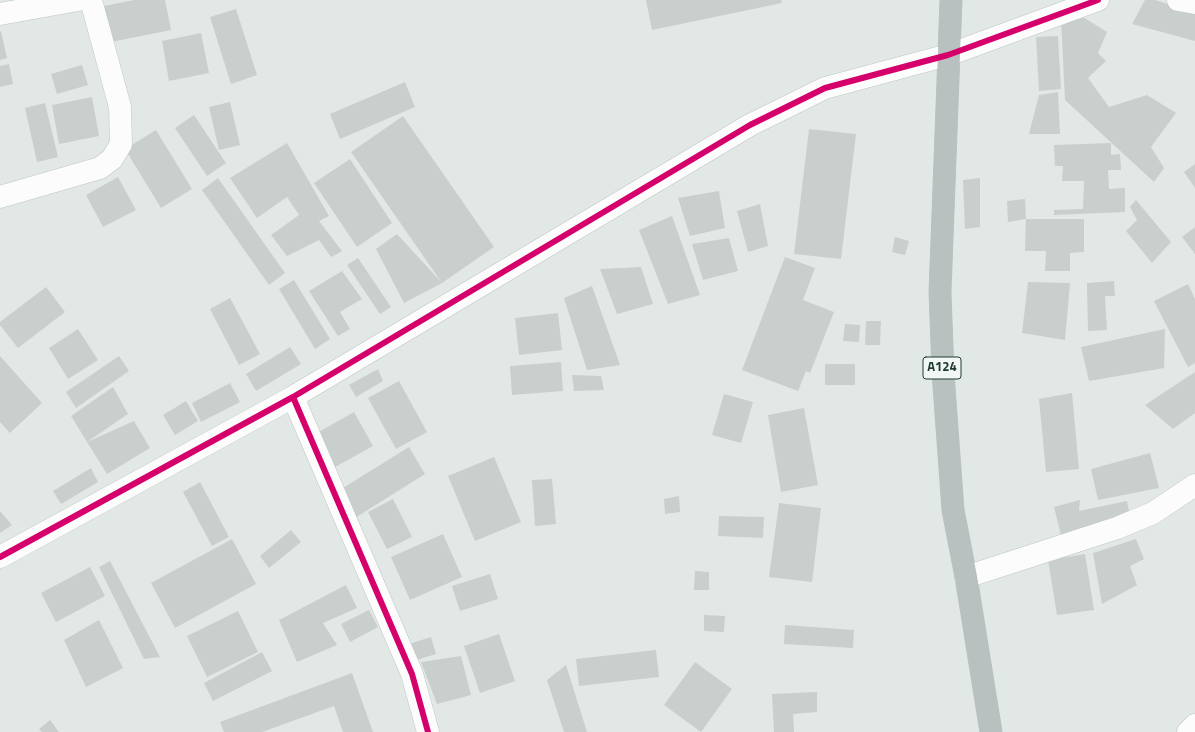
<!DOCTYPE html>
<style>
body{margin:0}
canvas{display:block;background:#e2e8e5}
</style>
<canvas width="1195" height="732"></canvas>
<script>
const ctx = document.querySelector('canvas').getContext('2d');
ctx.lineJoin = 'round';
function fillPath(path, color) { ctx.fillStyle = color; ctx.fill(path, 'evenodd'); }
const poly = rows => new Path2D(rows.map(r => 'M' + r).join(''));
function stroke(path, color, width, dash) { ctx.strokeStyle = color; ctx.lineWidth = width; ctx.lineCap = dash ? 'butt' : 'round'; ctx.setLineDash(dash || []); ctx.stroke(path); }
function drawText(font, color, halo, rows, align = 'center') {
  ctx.font = font + ' "Titillium Web",sans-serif'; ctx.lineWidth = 3; ctx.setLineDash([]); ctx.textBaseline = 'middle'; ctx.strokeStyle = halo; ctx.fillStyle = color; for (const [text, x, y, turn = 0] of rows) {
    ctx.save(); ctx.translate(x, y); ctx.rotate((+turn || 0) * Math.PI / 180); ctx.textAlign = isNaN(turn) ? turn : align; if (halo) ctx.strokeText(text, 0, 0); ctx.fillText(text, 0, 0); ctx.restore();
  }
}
fillPath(poly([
 [134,0,165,0,171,30,111,42,104,6],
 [646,0,781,0,782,3,652,30],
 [1145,0,1155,0,1195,13,1195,41,1132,24],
 [236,9,257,75,231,84,210,17],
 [1083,17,1107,32,1098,53,1106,61,1088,78,1109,107,1147,95,1176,113,1151,147,1164,168,1154,182,1065,100,1061,19],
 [1,31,7,58,0,60,0,32],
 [201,33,209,73,169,81,162,41],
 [1058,36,1061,89,1039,91,1036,37],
 [9,64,13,84,0,87,0,66],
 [82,65,88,85,57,94,51,74],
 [405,82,415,107,340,139,330,114],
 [1058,92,1060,134,1029,134,1039,95],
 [92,97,99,136,59,144,52,105],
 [230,102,240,145,219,150,209,107],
 [45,103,58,157,37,162,25,108],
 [194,115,226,163,207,176,175,128],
 [403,116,494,247,442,283,404,303,376,249,397,234,442,283,351,152],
 [809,129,856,134,841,259,794,254],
 [156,130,192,189,161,208,125,149],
 [287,143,329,216,319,221,342,251,331,257,319,240,287,256,271,235,299,215,287,197,257,218,230,178],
 [1111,143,1111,155,1120,154,1121,170,1108,170,1109,189,1125,188,1125,212,1054,215,1054,210,1083,209,1084,181,1062,181,1063,166,1055,166,1054,145],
 [350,159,392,223,357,247,314,183],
 [1195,164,1195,188,1184,172],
 [118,177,136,210,103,227,86,195],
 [218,178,285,273,269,285,202,190],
 [980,178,980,227,965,229,963,180],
 [719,191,725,228,690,236,678,198],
 [1025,199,1026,219,1008,222,1007,201],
 [1136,200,1171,242,1152,263,1126,231,1137,220,1130,207],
 [760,204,768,246,748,252,737,211],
 [672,216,700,295,668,304,639,230],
 [1026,219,1084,219,1084,252,1070,253,1070,271,1045,271,1046,251,1025,251],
 [1195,227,1195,254,1182,237],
 [895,237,909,241,905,255,892,252],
 [729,238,738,271,703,280,692,244],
 [785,257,815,268,803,300,834,312,810,373,806,371,798,391,742,370],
 [358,258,391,307,380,314,347,265],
 [641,267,653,304,617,314,600,269],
 [342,271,362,299,340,312,350,329,338,336,309,291],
 [294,280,330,339,315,349,279,289],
 [1114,281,1115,296,1105,296,1107,330,1088,331,1087,283],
 [1028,282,1070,283,1065,340,1022,333],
 [1188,284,1195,299,1195,363,1188,367,1154,301],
 [592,286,620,365,587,370,564,298],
 [46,287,65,312,18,348,0,325,0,322],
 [230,298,260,354,239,365,210,309],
 [558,313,562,350,519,355,515,318],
 [866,321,881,321,880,345,865,345],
 [845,324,860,325,859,342,843,341],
 [78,329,98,360,68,379,49,348],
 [1165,329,1164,368,1089,381,1081,347],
 [290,347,301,364,256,391,246,374],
 [0,356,42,403,10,433,0,422],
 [119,356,129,371,76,408,66,392],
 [561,362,563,391,512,395,510,366],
 [825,364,855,364,855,385,825,385],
 [378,369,383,381,356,397,349,385],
 [1195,372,1195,413,1173,429,1145,405],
 [572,375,601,376,604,390,574,391],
 [399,381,427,432,396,449,368,398],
 [230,383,240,402,201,422,192,403],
 [113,387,128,414,87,442,134,421,150,448,107,474,71,416],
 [1072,393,1079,469,1046,472,1039,399],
 [724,394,753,402,741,443,712,435],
 [186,401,198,421,175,435,163,415],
 [804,408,818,485,781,492,768,415],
 [354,412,373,446,335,467,317,433],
 [409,447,425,474,355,518,338,491],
 [1150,453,1159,488,1098,500,1091,469],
 [494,457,521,522,475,541,448,476],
 [91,468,98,482,61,504,53,491],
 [552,479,556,524,535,526,532,480],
 [200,482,229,537,212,546,183,492],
 [679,496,680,512,665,514,664,499],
 [393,499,412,537,387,549,368,512],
 [1080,500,1079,511,1127,501,1130,516,1061,535,1054,507],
 [779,503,821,508,812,582,769,577],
 [0,511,12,525,0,533],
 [719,516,764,517,763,538,718,536],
 [291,530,301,542,269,568,260,556],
 [443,534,462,577,410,600,391,557],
 [232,539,256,584,175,628,151,583],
 [1136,539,1144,559,1130,566,1137,585,1102,604,1093,553],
 [1085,554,1094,610,1057,615,1048,560],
 [110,561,160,657,144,659,99,567],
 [90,567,105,596,56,622,41,593],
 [695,571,709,572,709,590,694,590],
 [490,574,498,599,460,611,452,586],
 [346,585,357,608,323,623,337,645,297,662,279,620],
 [369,610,378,627,350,642,341,624],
 [238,611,258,652,207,677,187,636],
 [704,615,725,616,724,632,704,631],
 [99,620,123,668,86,687,64,640],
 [785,625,854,630,853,648,784,644],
 [499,634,515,681,480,693,464,646],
 [431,637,436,654,413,661,406,645],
 [656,650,659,677,579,686,576,659],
 [262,652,272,671,213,701,204,683],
 [461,656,471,695,437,704,421,662],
 [695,662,732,689,701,732,664,705],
 [566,665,587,732,564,732,547,680],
 [352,673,373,732,343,732,334,706,262,732,224,732,220,722],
 [817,692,817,712,793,714,794,732,774,732,772,694],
 [50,720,59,732,42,732,39,729]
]), '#c9cfcd');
const minor = poly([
 [1178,0,1195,3],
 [0,14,78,0],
 [0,197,100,168,112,159,121,144,120,107,91,0],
 [293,397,412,674,428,732],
 [0,557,293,397,750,125,825,88,948,55,1098,0],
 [966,577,1117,528,1153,513,1195,485],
 [1188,732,1195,725]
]);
const highway = poly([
 [951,0,940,292,943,373,953,510,966,577,991,732]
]);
stroke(minor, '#bfc5c2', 23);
stroke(highway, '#bcc4c2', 23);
stroke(minor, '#fbfcfb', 22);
stroke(highway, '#b9c1c0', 22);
stroke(poly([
 [293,397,412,674,428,732],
 [0,557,293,397,750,125,825,88,948,55,1098,0]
]), '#d6006c', 6);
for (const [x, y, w] of [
 [942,368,38]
]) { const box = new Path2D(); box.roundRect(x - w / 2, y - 11, w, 22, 3); ctx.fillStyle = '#f0f7f4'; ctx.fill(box); stroke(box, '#213a35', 1); }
drawText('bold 13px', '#213a35', null, [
 ["A124",942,368]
]);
</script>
